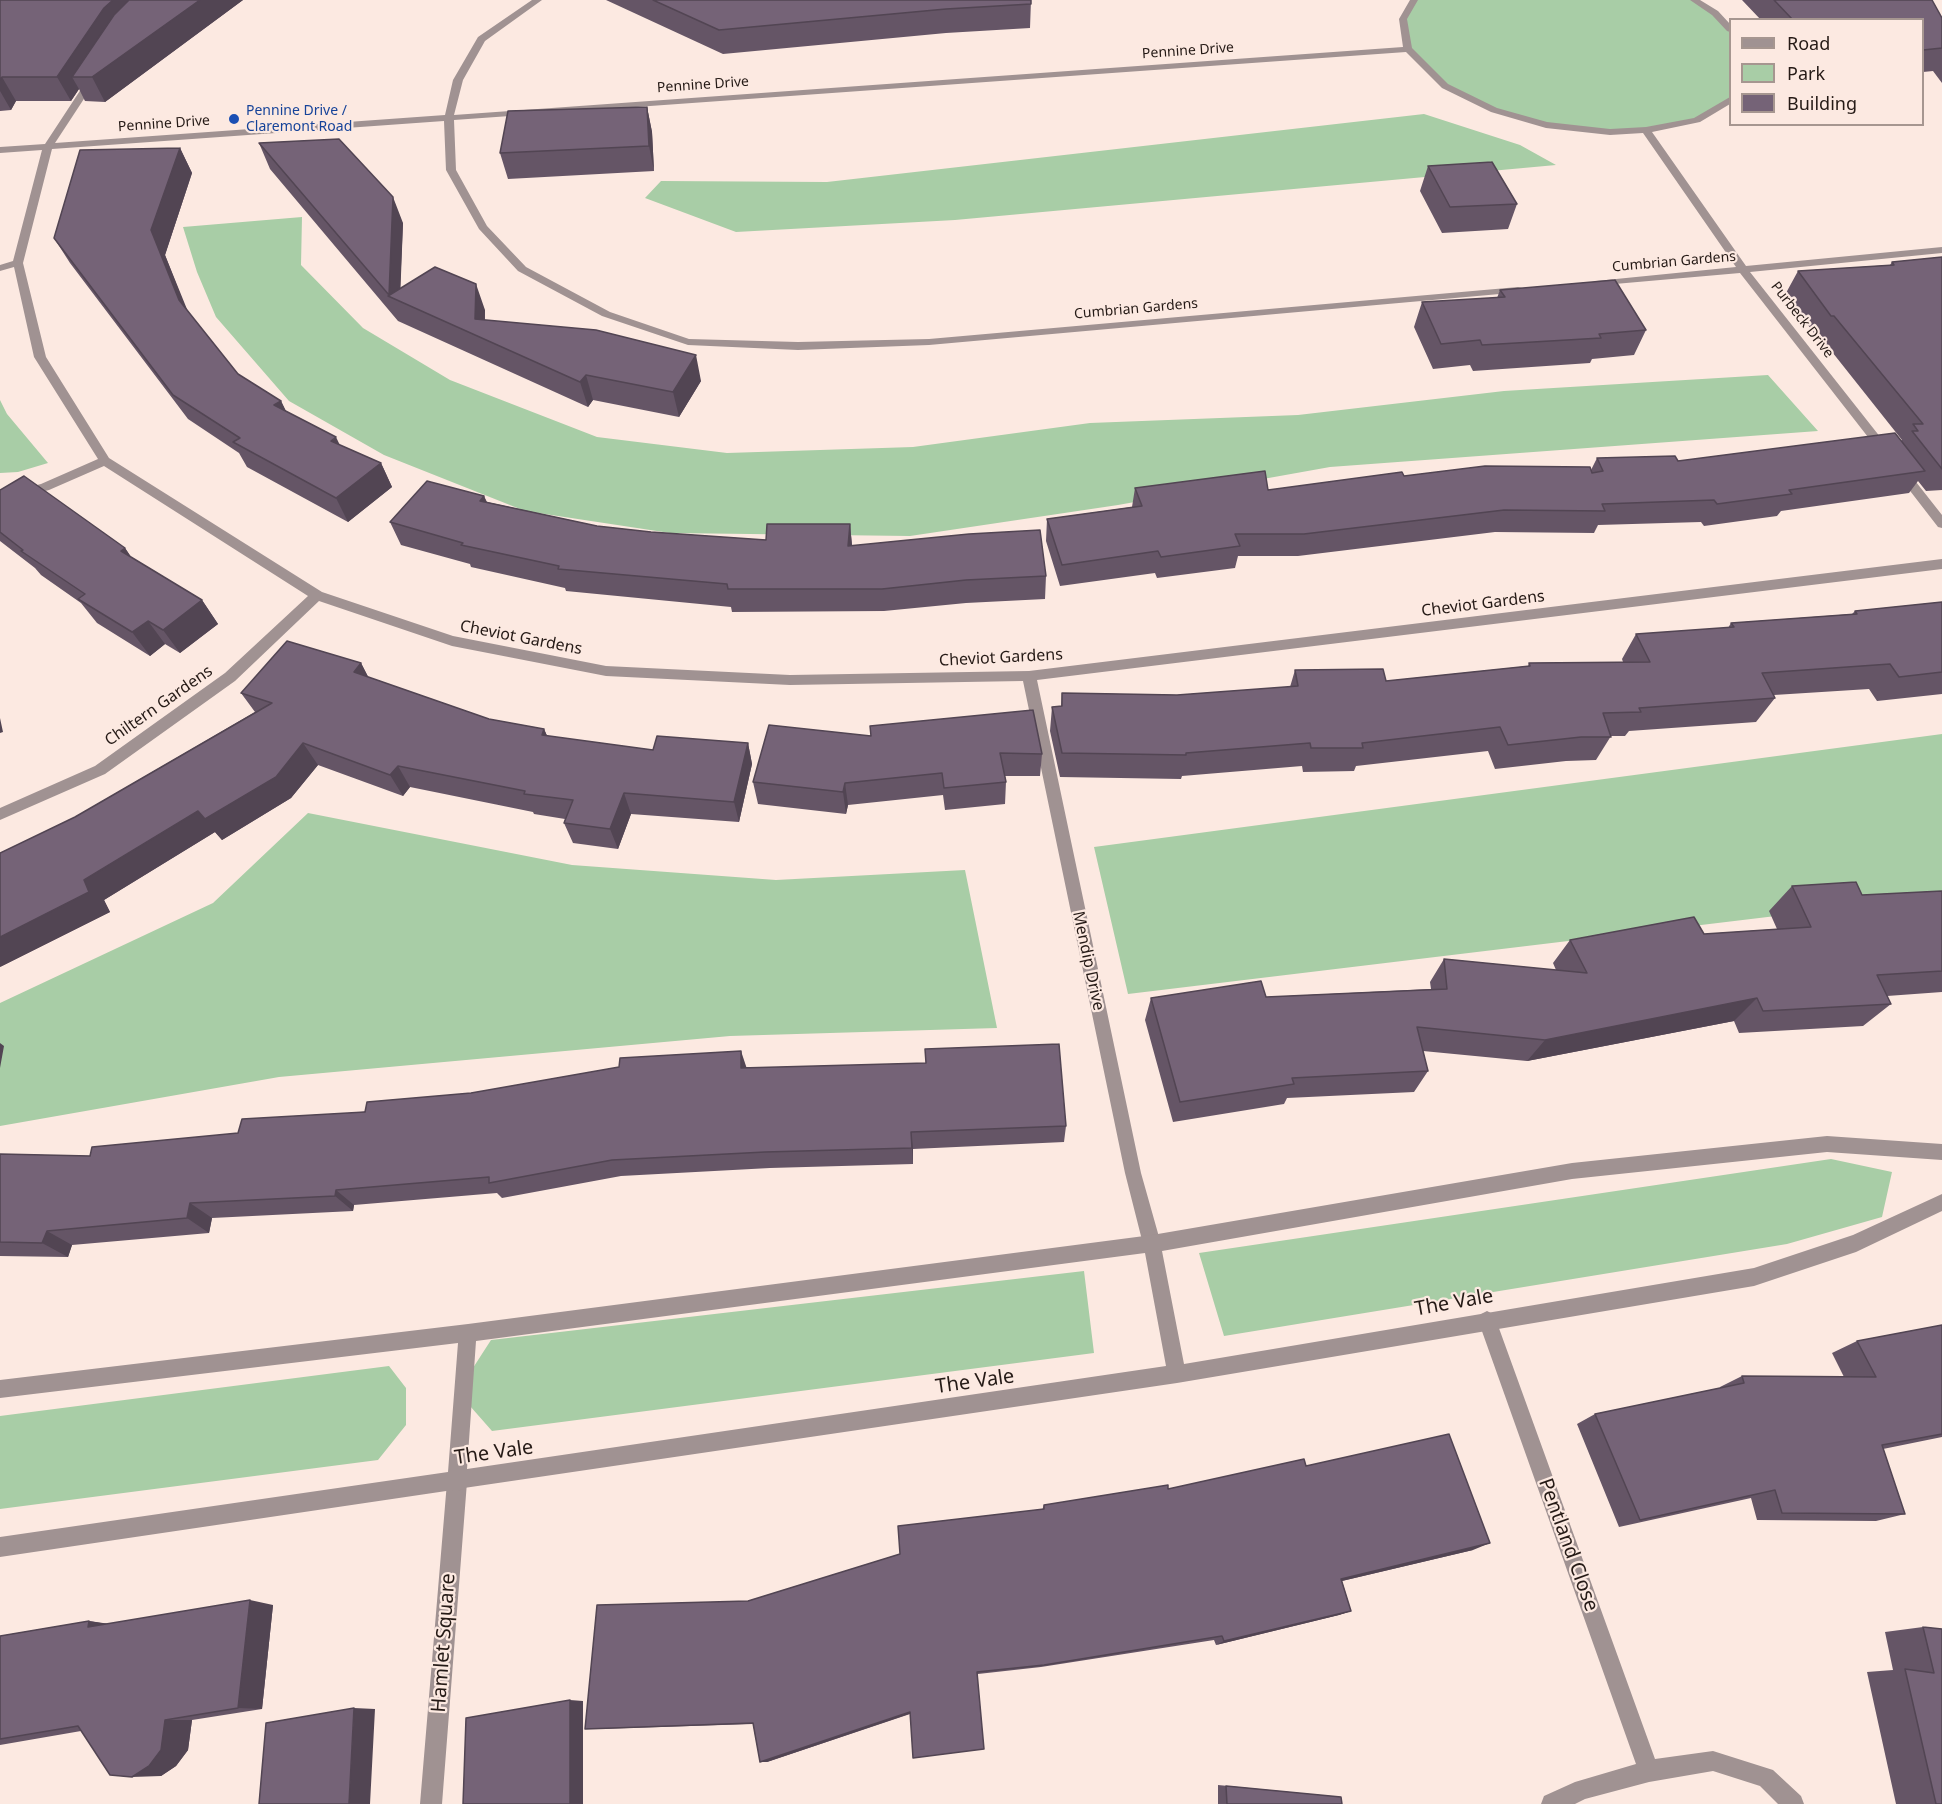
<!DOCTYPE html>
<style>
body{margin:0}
#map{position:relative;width:1942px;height:1804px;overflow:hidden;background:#fce9e1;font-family:"Noto Sans",sans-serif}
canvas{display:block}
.legend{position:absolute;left:1729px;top:18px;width:195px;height:108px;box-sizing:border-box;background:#fce9e1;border:2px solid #a69690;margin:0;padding:8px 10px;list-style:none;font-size:18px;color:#251a16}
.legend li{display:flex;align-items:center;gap:12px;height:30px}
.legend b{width:30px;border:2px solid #a69690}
</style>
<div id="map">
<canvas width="1942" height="1804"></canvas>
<ul class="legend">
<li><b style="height:8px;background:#a09292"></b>Road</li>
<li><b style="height:16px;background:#a8cda6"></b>Park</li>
<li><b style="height:16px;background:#756377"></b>Building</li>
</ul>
</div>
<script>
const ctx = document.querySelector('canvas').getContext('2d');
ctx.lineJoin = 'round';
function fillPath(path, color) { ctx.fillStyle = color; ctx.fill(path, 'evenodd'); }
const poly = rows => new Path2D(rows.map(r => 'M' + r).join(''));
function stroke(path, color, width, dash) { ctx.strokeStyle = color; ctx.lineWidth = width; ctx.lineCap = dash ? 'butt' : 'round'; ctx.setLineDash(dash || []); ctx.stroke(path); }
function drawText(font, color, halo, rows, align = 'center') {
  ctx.font = font + ' "Noto Sans",sans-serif'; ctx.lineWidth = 4.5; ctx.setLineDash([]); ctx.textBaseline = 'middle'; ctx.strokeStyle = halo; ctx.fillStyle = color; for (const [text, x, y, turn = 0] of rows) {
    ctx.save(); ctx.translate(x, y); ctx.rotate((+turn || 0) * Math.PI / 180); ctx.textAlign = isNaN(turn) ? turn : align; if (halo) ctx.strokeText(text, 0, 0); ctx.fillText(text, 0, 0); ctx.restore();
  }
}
fillPath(poly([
 [1414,0,1694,0,1715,13,1730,29,1730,100,1697,120,1646,130,1610,132,1546,125,1494,110,1445,86,1408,49,1403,19],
 [1424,114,1520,145,1556,165,955,220,736,232,645,198,661,181,827,182],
 [302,217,301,265,363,328,450,380,597,437,727,453,913,447,1090,423,1298,415,1504,391,1768,375,1818,431,1330,467,1118,505,910,536,670,533,525,511,384,455,289,401,216,317,197,272,183,227],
 [0,400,7,414,48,463,18,472,0,473],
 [1942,734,1942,896,1128,994,1094,847],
 [308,813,572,865,776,880,965,870,997,1028,730,1036,279,1077,0,1126,0,1003,213,903],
 [1831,1159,1892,1172,1882,1217,1787,1244,1224,1336,1199,1253],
 [1084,1271,1094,1353,492,1431,470,1406,471,1371,491,1340],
 [389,1366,406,1388,406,1425,378,1460,0,1509,0,1416]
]), '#a8cda6');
fillPath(poly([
 [532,0,542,0,485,41,463,80,454,115,1403,47,1399,19,1410,0,1418,0,1407,19,1412,48,1448,84,1497,108,1547,122,1610,129,1646,127,1694,118,1730,97,1730,104,1700,122,1652,132,1746,266,1942,247,1942,253,1750,272,1892,452,1890,455,1882,455,1740,273,1592,286,1591,284,1596,281,1736,267,1643,133,1610,135,1546,128,1491,112,1442,88,1406,52,454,120,456,170,487,226,526,267,610,312,689,339,798,342,929,339,1518,287,1522,288,1522,292,929,345,798,350,688,345,602,316,518,271,479,229,446,170,444,121,52,149,23,263,46,357,109,458,322,592,453,636,606,666,790,675,1029,671,1942,559,1942,569,1037,680,1141,1173,1161,1244,1158,1250,1152,1253,1146,1250,1143,1244,1125,1173,1023,681,790,685,606,676,452,646,319,601,235,681,105,774,0,820,0,808,95,766,225,673,308,596,104,466,49,490,18,498,0,497,0,489,18,490,41,484,98,459,34,357,14,267,0,271,0,265,13,261,42,150,0,153,0,147,45,144,89,77,92,76,97,79,55,143,445,115,453,80,478,37,532,0],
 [1690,0,1700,0,1718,11,1730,24,1730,32,1727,31,1712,15,1690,0],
 [1901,467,1905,468,1942,515,1942,528,1938,527,1897,474,1897,468,1901,467],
 [1487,1311,1493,1314,1496,1320,1655,1759,1713,1751,1773,1770,1801,1796,1804,1804,1778,1804,1760,1786,1713,1771,1649,1782,1585,1799,1575,1804,1541,1804,1544,1796,1575,1782,1636,1764,1478,1320,1481,1314,1487,1311],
 [457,1472,464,1475,467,1482,442,1804,420,1804,447,1482,450,1475,457,1472]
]), '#a09292');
fillPath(poly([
 [1827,1136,1942,1144,1942,1160,1827,1152,1572,1179,1162,1251,1184,1364,1754,1268,1853,1235,1942,1194,1942,1211,1856,1252,1754,1286,1177,1383,464,1488,457,1492,453,1490,0,1557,0,1537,448,1472,458,1343,0,1398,0,1380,468,1324,1152,1235,1572,1163,1827,1136],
 [1145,1253,1166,1366,467,1469,476,1341,1145,1253]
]), '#a09292');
fillPath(poly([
 [0,0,243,0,105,102,85,101,79,89,71,101,16,101,11,110,0,111],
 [606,0,1031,0,1030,28,946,33,723,54],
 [1742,0,1932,0,1942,48,1942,83,1933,71,1923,72,1923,20,1761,20],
 [647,107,652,132,654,171,508,179,500,153],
 [259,143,403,223,400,289,485,310,485,320,701,381,679,417,593,400,588,407,398,321,270,169],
 [180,148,192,173,165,255,186,309,238,374,281,401,286,411,340,445,381,463,392,487,348,522,247,467,239,453,188,419,70,263,54,238],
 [1428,166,1517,204,1508,229,1442,233,1420,191],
 [1942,257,1942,490,1926,491,1918,481,1909,493,1781,511,1777,516,1704,526,1701,522,1598,525,1594,533,1495,532,1298,556,1238,556,1235,568,1157,578,1155,573,1060,586,1046,541,1047,519,1132,507,1135,488,1268,490,1404,476,1591,470,1597,458,1678,461,1901,441,1902,440,1821,338,1817,338,1786,293,1798,271,1890,265,1892,262],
 [1500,290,1646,330,1634,355,1592,359,1590,363,1473,371,1470,365,1433,369,1414,327,1422,302,1497,298],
 [0,490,125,548,131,557,202,600,218,624,180,653,165,644,150,656,97,623,81,603,41,575,35,568,0,541],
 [484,496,487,502,597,526,651,532,766,540,850,524,852,545,1046,576,1045,599,966,603,884,611,732,612,731,607,566,591,565,588,471,567,470,564,401,545,390,522],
 [1942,602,1942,694,1877,701,1869,689,1774,695,1775,698,1756,722,1629,731,1625,736,1611,736,1596,760,1566,761,1495,769,1488,751,1356,766,1354,771,1303,772,1302,766,1182,776,1181,779,1060,777,1050,731,1052,707,1061,706,1062,693,1177,695,1290,687,1295,670,1386,681,1528,666,1529,663,1623,662,1622,659,1636,634,1728,628,1731,623,1852,614,1855,611],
 [361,663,368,677,489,719,544,729,547,736,653,750,748,743,752,764,739,822,631,814,618,849,573,843,564,823,565,819,534,814,533,812,410,787,403,796,318,765,291,798,222,840,215,832,104,900,110,912,0,967,75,817,255,712,241,693],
 [871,736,1042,754,1040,776,1005,776,1006,782,1005,804,945,810,943,795,848,805,846,814,758,804,753,782],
 [1792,886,1862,895,1942,891,1942,992,1887,996,1891,1004,1863,1026,1739,1033,1734,1021,1527,1061,1423,1051,1428,1071,1414,1092,1287,1098,1284,1104,1173,1122,1145,1020,1151,998,1266,997,1431,989,1430,982,1444,959,1556,970,1553,963,1570,940,1704,934,1777,929,1769,911],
 [747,1067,1066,1126,1064,1142,913,1149,913,1164,770,1168,621,1176,502,1198,497,1193,354,1205,353,1211,212,1218,209,1233,72,1245,68,1257,0,1256,0,1154,90,1156,238,1133,471,1093],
 [1942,1325,1942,1437,1883,1449,1905,1514,1876,1521,1757,1520,1751,1498,1619,1527,1577,1424,1595,1414,1720,1388,1720,1387,1742,1376,1844,1377,1832,1353,1857,1341],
 [1306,1466,1473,1550,1342,1581,1351,1611,1339,1615,1216,1645,1214,1640,1041,1667,978,1674,910,1714,767,1762,760,1762,753,1724,598,1729,585,1729,748,1601,1042,1510,1044,1505,1168,1489],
 [273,1605,262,1709,192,1720,188,1750,176,1766,161,1776,81,1731,0,1745,0,1636,89,1621,107,1624],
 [1923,1627,1942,1629,1942,1804,1896,1804,1867,1672,1893,1670,1885,1632],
 [1218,1785,1341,1797,1342,1804,1218,1804]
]), '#655566');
fillPath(poly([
 [113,0,149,0,72,77,79,89,71,101,57,77,104,8],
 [200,0,243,0,105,102,92,77],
 [2,77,16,101,11,110,0,91,0,80],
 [647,107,652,132,654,171,649,146],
 [180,148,192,173,165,255,193,324,179,300,151,230],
 [393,197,403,223,400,301,389,296],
 [476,284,485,310,484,339,475,319],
 [696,355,701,381,679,417,673,392],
 [586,375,593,400,588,407,580,382],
 [281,401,293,426,274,405],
 [336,437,348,462,331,441],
 [381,463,392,487,348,522,336,498],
 [484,496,493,519,480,501],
 [850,524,852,546,848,546],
 [125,548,142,573,121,551],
 [202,600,218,624,180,653,163,630],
 [148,621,165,644,150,656,132,632],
 [361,663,373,686,354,672],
 [0,718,3,732,0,733],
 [544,729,554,751,542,735],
 [303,743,318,765,291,798,222,840,215,832,104,900,110,912,0,967,0,937,84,880],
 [748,743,752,764,739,822,734,802],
 [398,766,410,787,403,796,390,775],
 [845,783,848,805,846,814,843,792],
 [624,793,631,814,618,849,610,829],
 [1757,998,1734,1021,1527,1061,1545,1040],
 [0,1043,4,1046,0,1068],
 [741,1051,747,1069,741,1068],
 [911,1132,913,1149,913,1164],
 [336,1190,354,1205,353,1211,335,1196],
 [190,1203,212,1218,209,1233,187,1218],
 [47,1231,72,1245,68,1257,42,1243],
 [1490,1543,1473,1550,1329,1584,1341,1579],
 [250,1600,273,1605,262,1709,238,1708],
 [1351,1611,1339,1615,1216,1645,1224,1641],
 [89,1621,117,1625,88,1627],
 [570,1700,583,1701,583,1804,570,1804],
 [354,1708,375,1709,370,1804,349,1804],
 [910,1712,912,1713,767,1762,760,1762],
 [165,1720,192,1720,188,1750,176,1766,161,1776,132,1777]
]), '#524553');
const building = poly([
 [0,0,113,0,104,8,57,77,2,77,0,80,0,0],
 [129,0,200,0,92,77,72,77,114,15,129,0],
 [653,0,1031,0,1031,4,946,9,719,30,653,0],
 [1774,0,1932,0,1942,18,1942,48,1923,50,1923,20,1793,20,1774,0],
 [647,107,649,146,500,153,508,111,647,107],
 [339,139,393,197,389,295,259,143,339,139],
 [180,148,151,230,179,300,238,374,281,401,274,405,336,437,331,441,381,463,336,498,233,442,240,438,173,395,54,238,80,150,180,148],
 [1492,162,1517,204,1450,207,1428,166,1492,162],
 [1942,257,1942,469,1912,431,1918,431,1913,424,1923,424,1834,316,1831,316,1798,271,1894,265,1892,262,1942,257],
 [435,267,476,284,475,319,596,330,696,355,673,392,586,375,580,382,388,296,435,267],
 [1615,280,1646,330,1599,334,1601,338,1482,345,1480,340,1441,344,1422,302,1505,297,1500,290,1615,280],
 [1895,433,1925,471,1789,490,1792,494,1717,504,1714,500,1602,504,1605,511,1504,510,1304,534,1235,534,1240,546,1161,557,1158,551,1062,565,1047,519,1142,506,1135,488,1265,471,1268,490,1402,472,1404,476,1485,466,1590,467,1592,473,1603,471,1597,458,1675,456,1678,461,1895,433],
 [24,476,125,548,121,551,202,600,163,630,148,621,132,632,78,599,85,594,21,551,23,550,0,532,0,490,24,476],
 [427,481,484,496,480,501,597,526,651,532,766,540,767,524,850,524,848,546,969,534,1040,530,1046,576,966,580,882,589,728,589,727,584,558,569,559,566,461,545,463,543,390,522,427,481],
 [1942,602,1942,672,1899,677,1890,664,1762,673,1775,698,1639,708,1641,712,1603,713,1611,737,1581,737,1508,745,1500,727,1362,743,1363,748,1311,748,1310,743,1186,753,1186,755,1062,753,1052,707,1062,706,1062,693,1177,695,1298,686,1295,670,1383,669,1386,681,1530,666,1529,663,1650,662,1636,634,1734,627,1731,623,1857,614,1855,611,1942,602],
 [287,641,361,663,354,672,489,719,544,729,542,735,653,750,657,736,748,743,734,802,624,793,610,829,564,823,573,800,524,794,525,791,398,766,390,775,303,743,276,777,205,819,198,811,84,880,89,892,0,937,0,853,75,817,272,703,241,693,287,641],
 [1033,710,1042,754,1000,753,1006,782,944,788,942,773,845,783,843,792,753,782,769,725,871,736,870,726,1033,710],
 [1856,882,1862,895,1942,891,1942,971,1877,975,1891,1004,1763,1011,1757,998,1545,1040,1417,1027,1428,1071,1292,1078,1294,1084,1180,1102,1151,998,1261,981,1266,997,1447,989,1444,959,1587,973,1570,940,1694,917,1704,934,1811,927,1792,886,1856,882],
 [1059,1044,1066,1126,911,1132,912,1148,765,1152,612,1160,489,1183,489,1177,336,1190,335,1196,190,1203,187,1218,47,1231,42,1243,0,1242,0,1154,90,1156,92,1147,238,1133,242,1119,365,1112,367,1102,471,1093,619,1067,620,1058,741,1051,741,1068,926,1063,925,1049,1059,1044],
 [1942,1325,1942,1434,1882,1445,1905,1514,1782,1513,1775,1490,1640,1520,1595,1414,1744,1383,1742,1376,1876,1377,1857,1341,1942,1325],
 [1449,1434,1490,1543,1341,1579,1351,1611,1224,1641,1222,1636,1044,1665,977,1672,984,1749,913,1758,910,1712,760,1762,753,1723,585,1729,597,1605,748,1601,900,1554,898,1526,1044,1509,1044,1505,1168,1485,1168,1489,1304,1459,1306,1466,1449,1434],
 [250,1600,238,1708,165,1720,161,1750,149,1766,132,1777,110,1775,78,1726,0,1739,0,1636,89,1621,88,1627,250,1600],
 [1923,1627,1942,1629,1942,1804,1936,1804,1905,1669,1934,1673,1923,1627],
 [570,1700,570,1804,463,1804,466,1718,570,1700],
 [354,1708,349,1804,259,1804,266,1723,354,1708],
 [1226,1786,1341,1797,1342,1804,1227,1804,1226,1786]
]);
fillPath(building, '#756377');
stroke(building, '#524553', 1.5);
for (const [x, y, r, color] of [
 [234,119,6,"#1a4fb4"]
]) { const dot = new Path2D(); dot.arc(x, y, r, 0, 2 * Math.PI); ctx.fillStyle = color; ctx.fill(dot); stroke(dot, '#fce9e1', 2); }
drawText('14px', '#251a16', '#fce9e1', [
 ["Pennine Drive",1188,51,-4],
 ["Pennine Drive",703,85,-4],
 ["Pennine Drive",164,124,-4],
 ["Cumbrian Gardens",1674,262,-5],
 ["Cumbrian Gardens",1136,309,-5],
 ["Purbeck Drive",1802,320,52]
]);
drawText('14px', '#164399', '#fce9e1', [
 ["Pennine Drive /",246,111],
 ["Claremont Road",246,127]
], 'left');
drawText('16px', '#251a16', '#fce9e1', [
 ["Cheviot Gardens",1483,604,-7],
 ["Cheviot Gardens",521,638,11],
 ["Cheviot Gardens",1001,658,-3],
 ["Chiltern Gardens",159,706,-35],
 ["Mendip Drive",1088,961,78]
]);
drawText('20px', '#251a16', '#fce9e1', [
 ["The Vale",1454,1303,-10],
 ["The Vale",975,1382,-8],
 ["The Vale",494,1453,-8],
 ["Pentland Close",1568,1545,70],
 ["Hamlet Square",444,1643,-86]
]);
</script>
